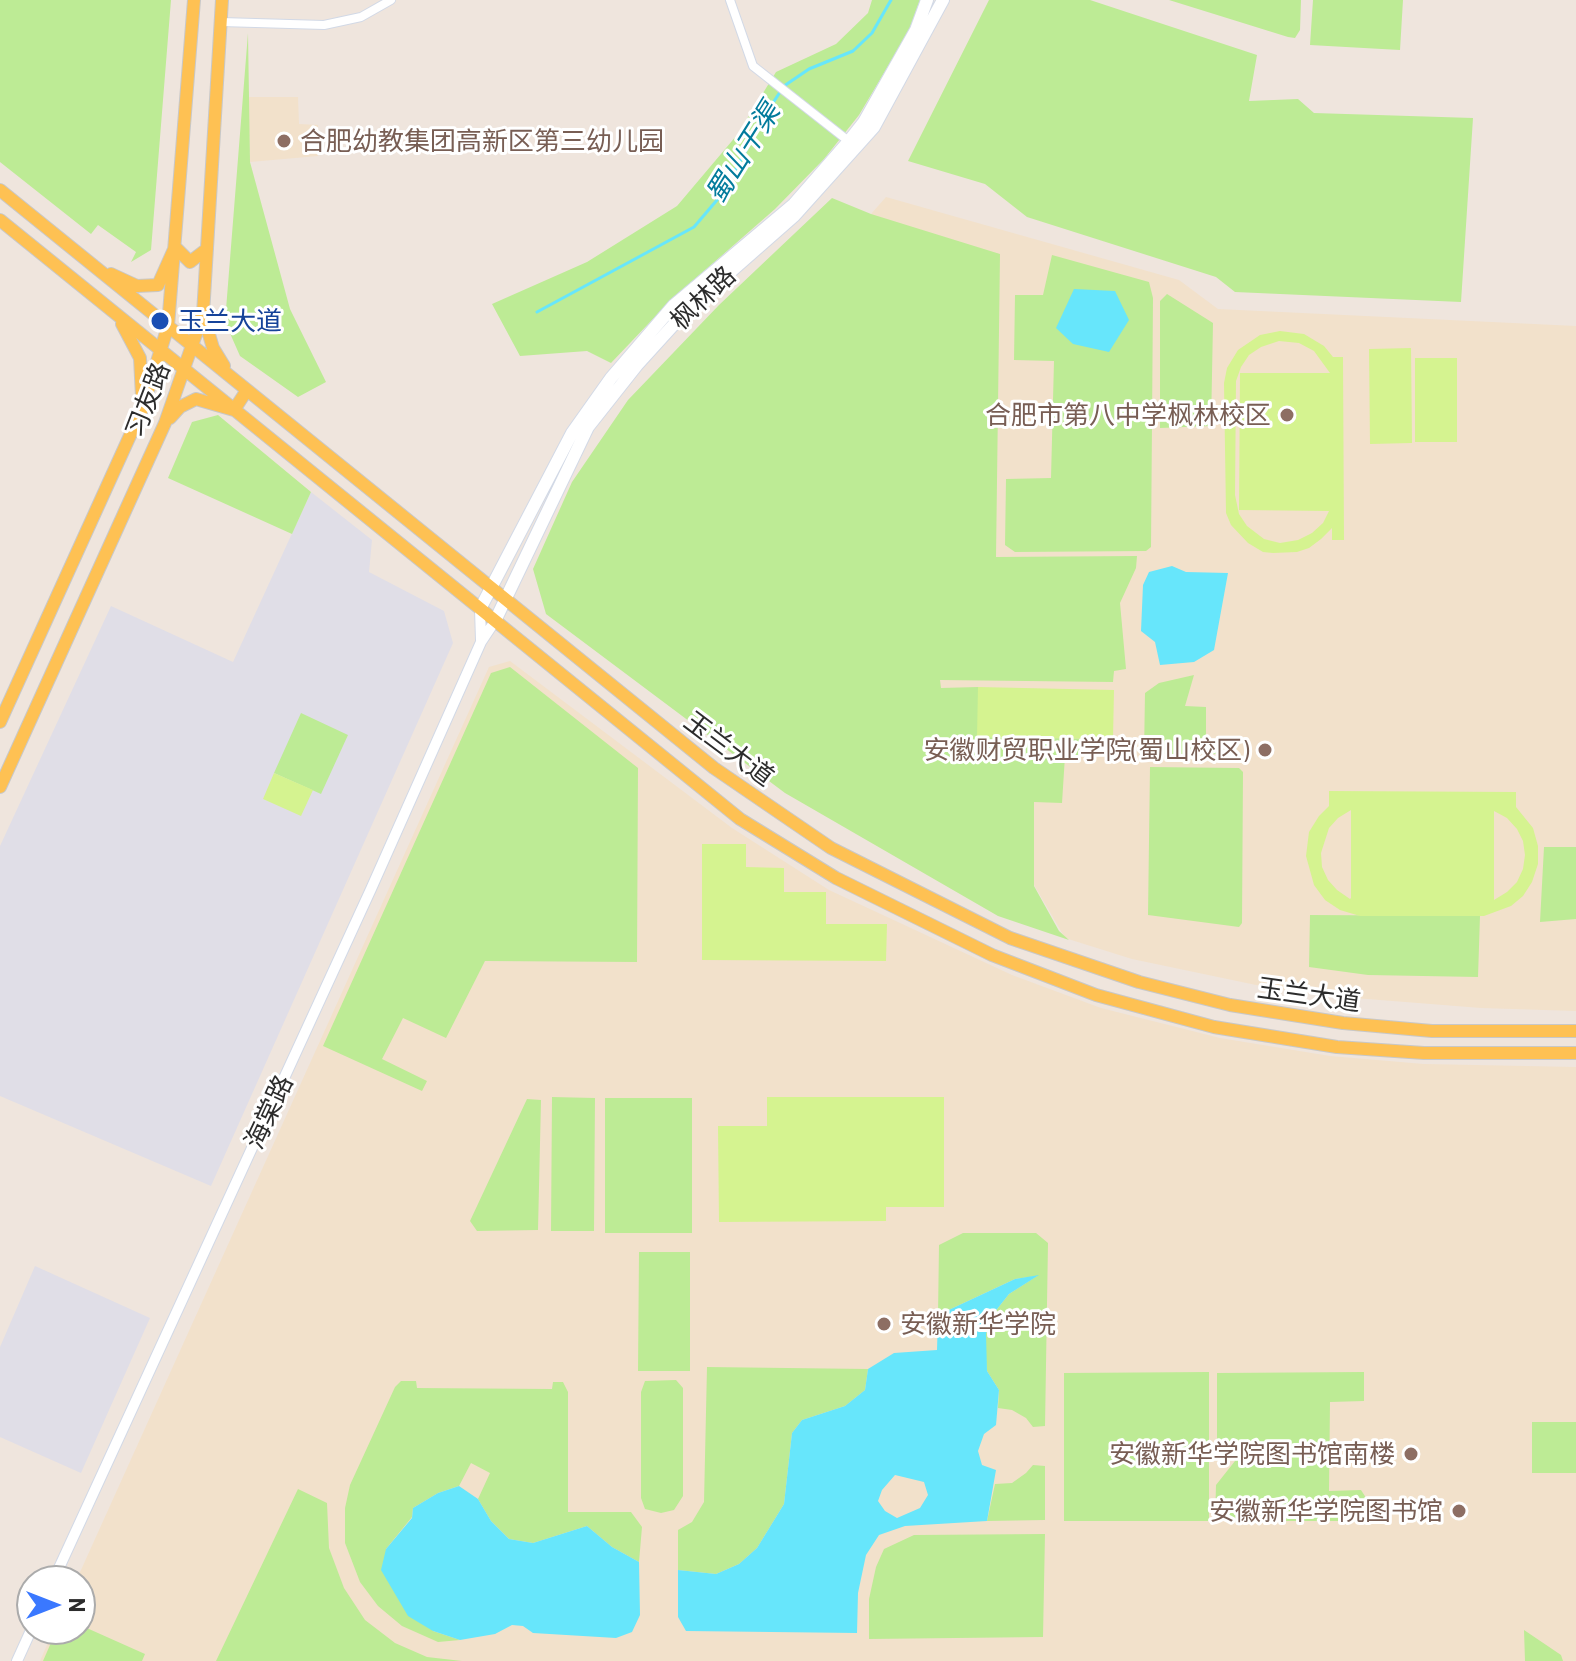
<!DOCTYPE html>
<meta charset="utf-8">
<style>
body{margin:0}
#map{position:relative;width:1576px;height:1661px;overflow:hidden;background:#efe5dd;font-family:Barlow,sans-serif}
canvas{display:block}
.north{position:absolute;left:16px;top:1565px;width:80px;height:80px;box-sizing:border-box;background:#fff;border:2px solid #ababab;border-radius:50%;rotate:90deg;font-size:22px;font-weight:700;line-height:32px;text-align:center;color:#2c2c2c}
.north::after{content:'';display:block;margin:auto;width:28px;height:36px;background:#3a78ff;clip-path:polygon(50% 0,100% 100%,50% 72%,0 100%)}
</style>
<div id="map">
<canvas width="1576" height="1661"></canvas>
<div class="north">N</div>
</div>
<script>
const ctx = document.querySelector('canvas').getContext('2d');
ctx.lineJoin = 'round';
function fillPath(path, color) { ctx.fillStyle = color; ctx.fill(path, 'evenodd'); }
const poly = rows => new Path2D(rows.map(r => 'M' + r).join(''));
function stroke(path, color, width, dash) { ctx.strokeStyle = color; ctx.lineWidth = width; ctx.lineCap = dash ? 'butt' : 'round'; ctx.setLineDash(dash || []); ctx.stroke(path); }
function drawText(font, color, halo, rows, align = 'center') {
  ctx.font = font + ' Barlow,"Noto Sans SC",sans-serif'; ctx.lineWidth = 6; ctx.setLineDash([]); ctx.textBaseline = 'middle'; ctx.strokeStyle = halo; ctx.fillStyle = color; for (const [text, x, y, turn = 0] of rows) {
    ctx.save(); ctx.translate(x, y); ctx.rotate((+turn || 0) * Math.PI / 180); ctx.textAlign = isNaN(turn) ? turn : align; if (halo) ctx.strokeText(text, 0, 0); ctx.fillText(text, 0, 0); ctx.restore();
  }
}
fillPath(poly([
 [311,492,372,540,369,572,444,611,453,643,211,1186,0,1096,0,846,111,606,233,662],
 [35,1266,150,1318,81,1473,0,1437,0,1347]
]), '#e0dee7');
fillPath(poly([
 [248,97,298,97,299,124,318,125,318,156,250,162],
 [886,197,1179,280,1218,309,1576,326,1576,1011,1481,1008,1317,995,1256,985,1132,959,1065,938,876,614,871,214],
 [510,661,732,828,829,890,1012,975,1101,1008,1220,1038,1330,1056,1424,1064,1576,1067,1576,1661,40,1661,54,1629,80,1629,80,1581,76,1581,489,667]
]), '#f2e1cb');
fillPath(poly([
 [0,0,171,0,151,250,131,262,136,252,98,225,91,234,0,162],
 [872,0,920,0,909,31,859,115,824,159,775,209,671,300,611,363,587,351,520,356,492,304,587,262,677,206,737,135,776,72,836,44,868,13],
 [989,0,1090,0,1257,55,1249,101,1298,99,1314,113,1473,118,1461,302,1235,292,1216,277,1027,217,985,184,908,161],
 [1169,0,1301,0,1300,30,1295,38,1288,37],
 [1313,0,1403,0,1400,50,1310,45],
 [248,33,250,162,290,309,326,382,298,397,240,356,225,322],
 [832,198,871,214,1000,254,996,557,1137,556,1136,568,1120,603,1126,669,1114,671,1113,682,940,680,941,688,978,687,978,737,1113,739,1112,756,1065,756,1062,803,1034,802,1034,886,1059,931,1069,940,998,916,785,793,546,614,533,569,572,482,628,400,719,305],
 [1052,255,1149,282,1153,298,1151,547,1146,551,1015,552,1005,545,1006,479,1051,478,1054,361,1014,360,1015,295,1043,295],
 [1167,294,1213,323,1211,426,1160,428,1160,301],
 [218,415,311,492,292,534,168,478,192,422],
 [510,667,638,768,637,962,485,961,446,1038,403,1018,382,1059,427,1081,422,1091,323,1046,491,673],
 [1194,675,1185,706,1206,707,1206,739,1221,739,1220,754,1144,754,1145,693,1159,683],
 [301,713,348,735,321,794,274,773],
 [1150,767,1239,768,1243,772,1242,923,1239,927,1148,915],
 [1544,847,1576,847,1576,919,1540,922],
 [1310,915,1480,916,1478,977,1368,975,1309,967],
 [552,1097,595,1098,594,1231,551,1231],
 [605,1098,692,1098,692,1233,605,1233],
 [527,1099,541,1100,538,1230,477,1231,470,1221],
 [963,1233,1036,1233,1048,1243,1045,1426,1033,1427,1026,1418,1012,1410,998,1408,999,1390,987,1371,985,1355,986,1334,990,1318,1009,1294,1037,1276,1015,1279,938,1315,939,1245],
 [639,1252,690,1252,690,1371,638,1371],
 [707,1367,868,1369,865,1390,845,1406,802,1420,792,1433,784,1504,757,1548,739,1564,716,1574,678,1570,678,1530,692,1522,704,1502],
 [1209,1372,1209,1521,1064,1521,1064,1373],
 [1364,1372,1364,1401,1330,1402,1329,1491,1361,1490,1370,1504,1370,1521,1215,1521,1216,1485,1235,1461,1217,1445,1217,1373],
 [676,1380,683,1388,683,1496,674,1510,661,1513,645,1509,641,1498,641,1392,645,1381],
 [401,1381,416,1381,417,1388,552,1389,553,1382,563,1382,568,1392,568,1512,631,1512,642,1527,639,1562,612,1547,587,1526,533,1543,509,1539,491,1521,478,1499,490,1473,471,1463,459,1486,438,1493,413,1508,412,1517,386,1549,433,1631,460,1640,438,1642,402,1626,378,1606,360,1582,345,1543,345,1508,350,1485,395,1387],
 [1532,1422,1576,1422,1576,1473,1532,1473],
 [1033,1465,1045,1466,1045,1520,987,1521,995,1484,1012,1483,1026,1473],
 [298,1489,327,1503,329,1548,344,1588,365,1620,395,1643,427,1657,462,1661,216,1661],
 [1045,1534,1043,1637,869,1639,869,1599,876,1567,884,1549,914,1535],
 [80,1625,145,1654,142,1661,43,1661,57,1629,80,1629],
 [1524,1630,1561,1655,1563,1661,1525,1661]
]), '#bdeb95');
fillPath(poly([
 [1280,331,1304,334,1324,346,1333,357,1343,357,1344,540,1332,540,1332,528,1321,539,1309,548,1297,552,1273,553,1263,552,1248,543,1231,525,1226,513,1224,383,1227,368,1238,350,1260,335],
 [1279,341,1299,343,1314,351,1330,373,1240,373,1239,510,1329,511,1323,523,1312,533,1298,540,1280,543,1264,539,1247,526,1239,514,1235,495,1236,381,1241,367,1249,355,1261,347],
 [1411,348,1412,443,1370,444,1369,349],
 [1415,358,1457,358,1457,442,1415,442],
 [978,687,1114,690,1113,739,977,737],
 [274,773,313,790,301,816,263,799],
 [1329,791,1516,792,1516,807,1533,828,1538,846,1538,864,1532,882,1523,896,1511,906,1484,916,1360,916,1340,910,1325,900,1314,885,1306,856,1309,832,1319,816,1329,806],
 [1351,810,1351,898,1350,899,1337,890,1328,880,1322,867,1321,853,1329,828,1338,818],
 [1494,811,1507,818,1517,829,1523,841,1525,855,1523,869,1517,882,1507,892,1494,900],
 [702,844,746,844,746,867,784,868,784,892,826,892,826,924,887,924,886,961,702,960],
 [767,1097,944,1097,944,1207,886,1207,886,1221,719,1222,718,1126,767,1126]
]), '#d5f390');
fillPath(poly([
 [1074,289,1115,291,1129,320,1109,352,1073,344,1056,328],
 [1172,566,1186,572,1228,573,1214,650,1194,662,1160,665,1155,642,1141,631,1143,585,1149,572],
 [1039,1275,1009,1294,990,1318,986,1334,987,1371,999,1390,996,1425,984,1434,978,1451,982,1465,996,1470,987,1521,905,1526,879,1535,866,1555,858,1593,857,1633,686,1631,678,1617,678,1570,716,1574,739,1564,757,1548,784,1504,792,1433,802,1420,845,1406,865,1390,868,1369,894,1353,937,1350,938,1315,1015,1279],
 [895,1475,924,1482,928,1495,920,1508,897,1518,885,1511,878,1501,882,1490],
 [459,1486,478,1499,491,1521,509,1539,533,1543,587,1526,612,1547,639,1562,640,1615,632,1632,616,1638,533,1633,523,1626,512,1625,495,1634,460,1640,433,1631,408,1616,381,1570,386,1549,412,1518,413,1508,438,1493]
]), '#67e6fb');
stroke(poly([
 [537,312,694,227,723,193,765,115,784,86,809,69,853,51,872,33,891,0]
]), '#67e6fb', 3);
const minor = poly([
 [730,0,753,66,851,143],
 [221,22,324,25,361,17,391,0]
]);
const tertiary = poly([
 [480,609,481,640],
 [53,1581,371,889,481,642,495,621],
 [17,1661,32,1628]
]);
const secondary = poly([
 [480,609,572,433,611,378,674,305,794,204,849,141,864,122,916,30,927,0],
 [495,621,588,427,637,365,687,310,794,216,874,127,943,0]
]);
const primary = poly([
 [0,190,714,768,831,848,1010,938,1139,982,1230,1005,1343,1023,1432,1031,1576,1031],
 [0,220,740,819,836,878,992,955,1096,995,1214,1027,1337,1047,1424,1053,1576,1053],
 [111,274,137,286,158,285,175,247,190,262,207,249],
 [203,314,213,348,224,366],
 [122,324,140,358,142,397],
 [170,418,180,407,196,399,234,410,247,390],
 [0,722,143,407,168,326,194,0],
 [0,787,165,423,203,314,222,0]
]);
stroke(minor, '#d2d9e6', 10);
stroke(tertiary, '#d2d9e6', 12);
stroke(secondary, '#d2d9e6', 14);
stroke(primary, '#c8c8c8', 14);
stroke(minor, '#fff', 8);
stroke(tertiary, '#fff', 10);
stroke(secondary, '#fff', 12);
stroke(primary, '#fec153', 12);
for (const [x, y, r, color] of [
 [284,141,8,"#8d6e63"],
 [160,321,10,"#1a4fb4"],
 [1287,415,8,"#8d6e63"],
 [1265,750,8,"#8d6e63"],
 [884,1324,8,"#8d6e63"],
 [1411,1454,8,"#8d6e63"],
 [1459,1511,8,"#8d6e63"]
]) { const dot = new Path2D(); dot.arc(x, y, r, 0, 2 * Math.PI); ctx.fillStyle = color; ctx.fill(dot); stroke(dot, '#fff', 3); }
drawText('26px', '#785e54', '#fff', [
 ["合肥幼教集团高新区第三幼儿园",300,141,"left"],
 ["合肥市第八中学枫林校区",1271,415],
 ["安徽财贸职业学院(蜀山校区)",1249,750],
 ["安徽新华学院",900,1324,"left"],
 ["安徽新华学院图书馆南楼",1395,1454],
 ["安徽新华学院图书馆",1443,1511]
], 'right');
drawText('26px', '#2c2c2c', '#fff', [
 ["枫林路",703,298,-44],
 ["习友路",148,400,-69],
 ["玉兰大道",729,749,37],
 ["玉兰大道",1309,995,8],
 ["海棠路",269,1112,-65]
]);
drawText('26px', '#164399', '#fff', [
 ["玉兰大道",178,321]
], 'left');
drawText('italic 28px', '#027b9c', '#fff', [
 ["蜀山干渠",743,153,-58]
]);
</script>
